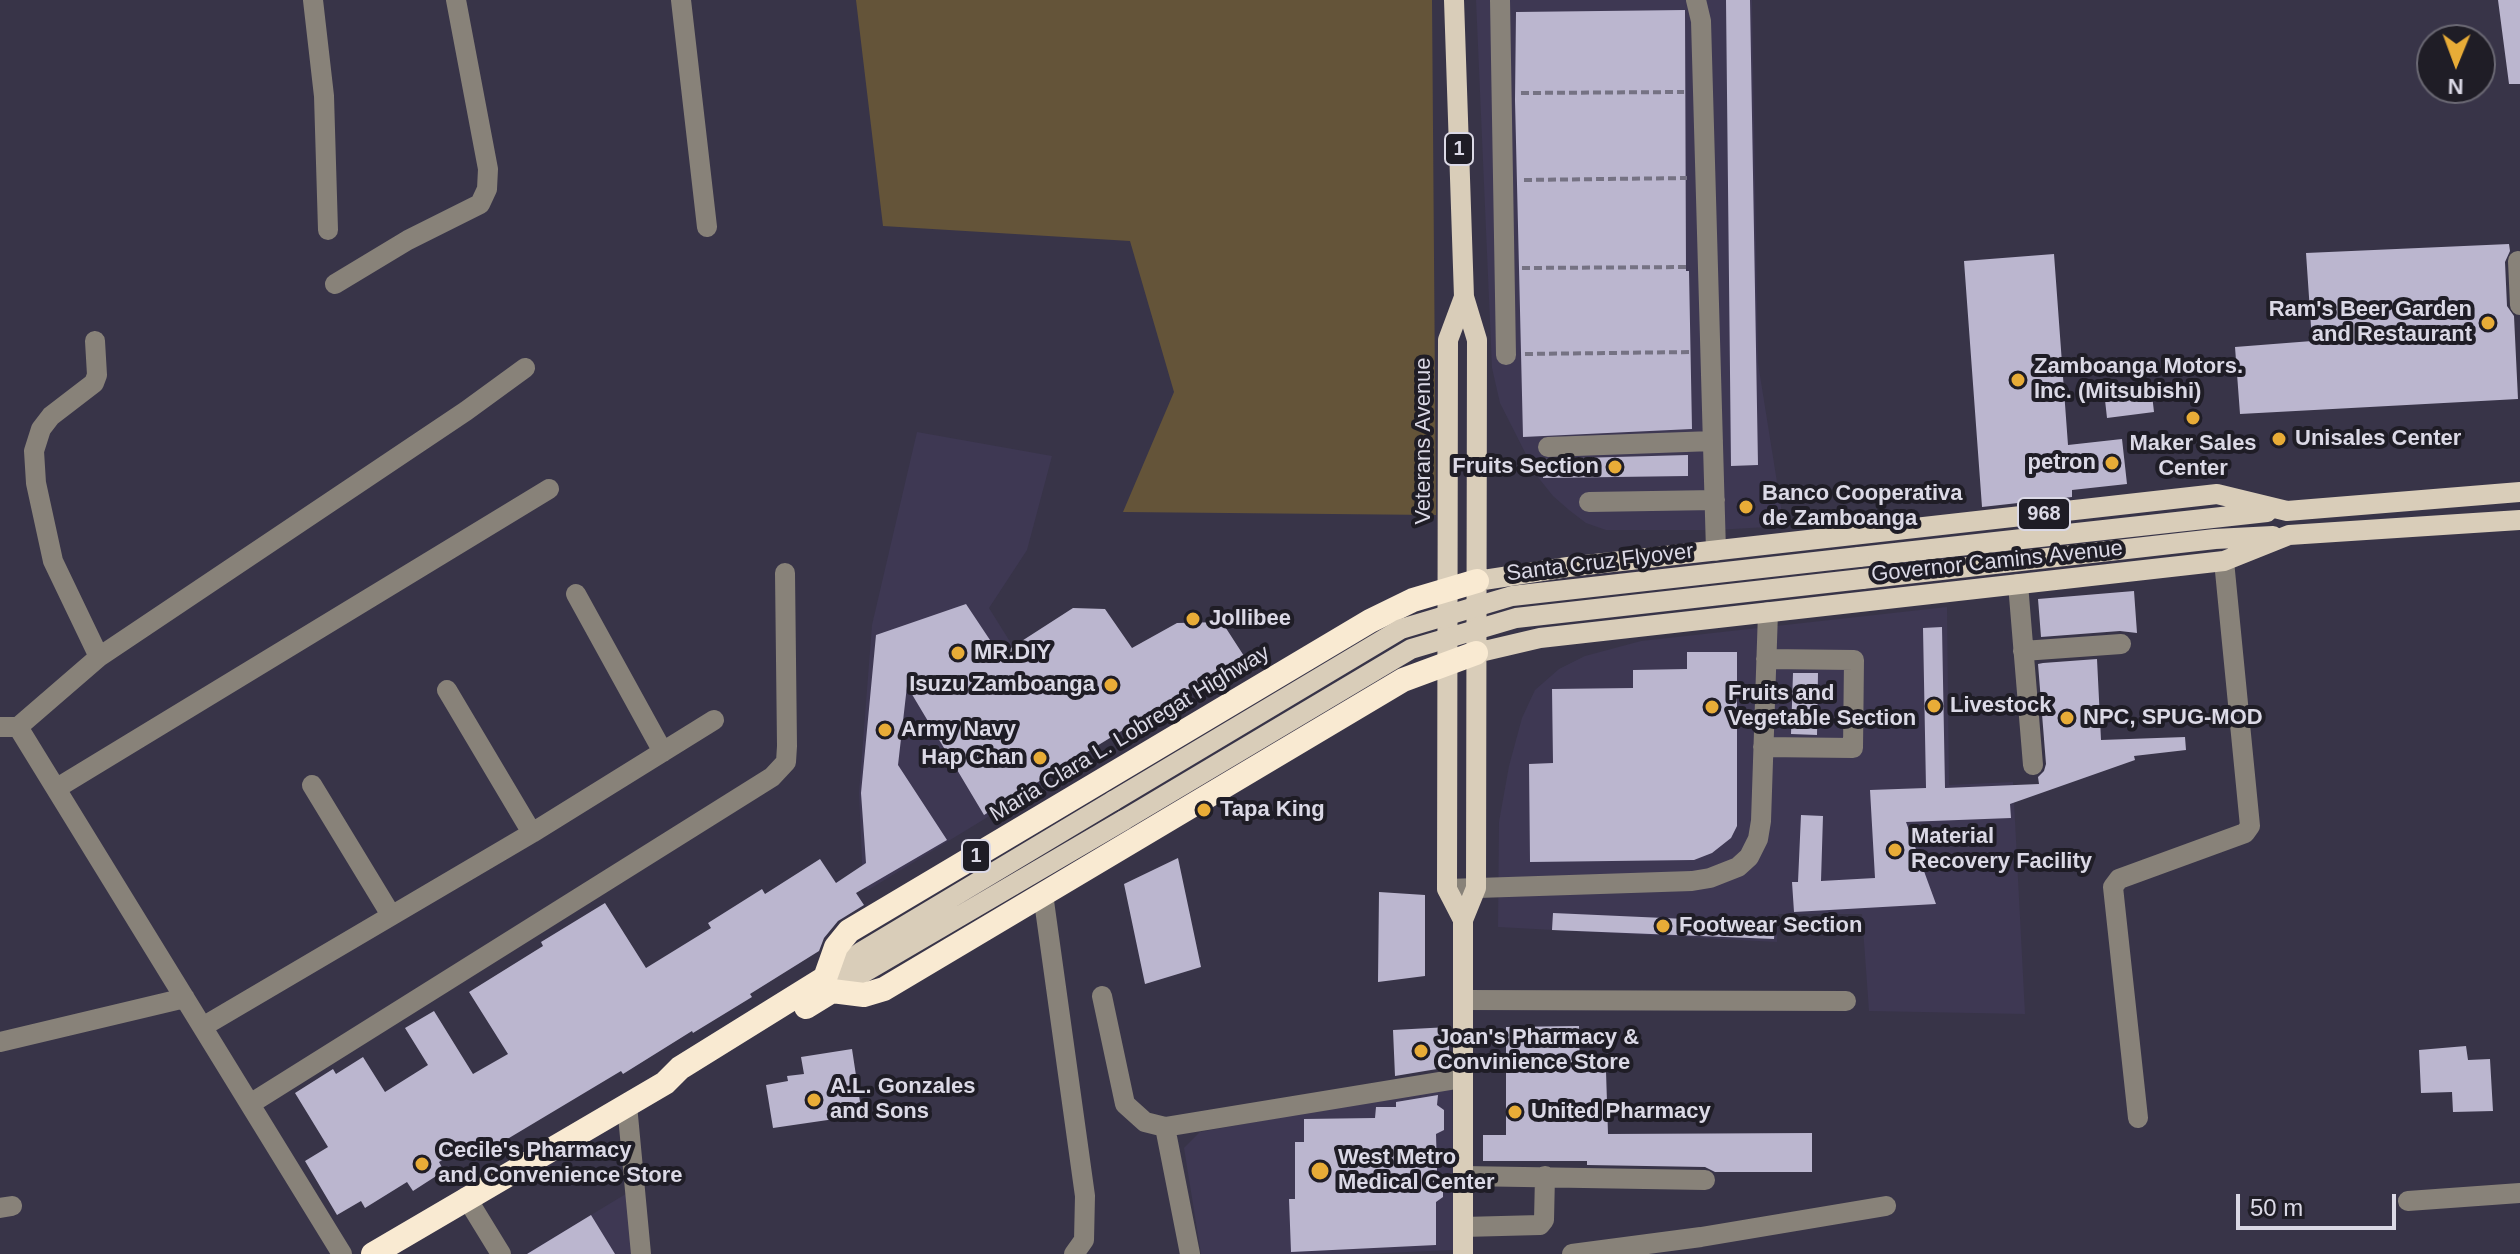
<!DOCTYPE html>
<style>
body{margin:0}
#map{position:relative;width:2520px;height:1254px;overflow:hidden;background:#383448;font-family:Arial,sans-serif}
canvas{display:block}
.north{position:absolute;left:2416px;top:24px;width:80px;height:80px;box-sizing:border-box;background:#1f1d26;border:2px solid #6a6873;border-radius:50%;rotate:181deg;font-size:22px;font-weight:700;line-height:32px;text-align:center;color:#dbd9e6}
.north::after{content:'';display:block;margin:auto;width:28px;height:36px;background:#e8ac37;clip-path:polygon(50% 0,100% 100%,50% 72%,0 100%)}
.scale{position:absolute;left:2236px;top:1194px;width:160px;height:36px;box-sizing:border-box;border:4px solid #dbd9e6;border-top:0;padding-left:10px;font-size:24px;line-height:28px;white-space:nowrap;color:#dbd9e6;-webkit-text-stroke:6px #1f1d26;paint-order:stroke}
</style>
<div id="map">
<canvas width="2520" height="1254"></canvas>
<div class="north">N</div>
<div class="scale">50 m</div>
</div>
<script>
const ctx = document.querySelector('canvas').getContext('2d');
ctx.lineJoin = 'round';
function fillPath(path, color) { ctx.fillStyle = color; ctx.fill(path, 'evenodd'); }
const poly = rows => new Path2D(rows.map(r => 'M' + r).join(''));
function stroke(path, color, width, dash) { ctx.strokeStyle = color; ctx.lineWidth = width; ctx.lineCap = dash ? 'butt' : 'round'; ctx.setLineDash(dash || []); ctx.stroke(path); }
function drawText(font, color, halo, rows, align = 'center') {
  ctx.font = font + ' Arial,sans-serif'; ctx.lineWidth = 8; ctx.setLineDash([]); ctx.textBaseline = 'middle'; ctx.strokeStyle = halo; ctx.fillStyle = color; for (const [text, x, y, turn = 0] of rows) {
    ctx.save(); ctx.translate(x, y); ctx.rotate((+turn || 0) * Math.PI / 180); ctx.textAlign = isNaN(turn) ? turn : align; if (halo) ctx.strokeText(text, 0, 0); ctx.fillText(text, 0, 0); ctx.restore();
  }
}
fillPath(poly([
 [1476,0,1752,0,1758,363,1784,526,1716,530,1606,530,1586,523,1569,510,1553,496,1537,476,1500,403,1492,368],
 [917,432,1052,456,1027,550,989,608,1083,759,868,890,863,885,859,793,872,625],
 [1947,607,1949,785,2013,782,2025,1014,1869,1011,1862,914,1778,914,1777,942,1498,927,1499,822,1509,766,1522,718,1535,690,1559,669,1585,656,1641,641],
 [1452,1086,1454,1250,1363,1254,1201,1254,1184,1148,1200,1132],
 [639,1186,644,1254,527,1254,528,1253]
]), '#3e3853');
fillPath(poly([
 [856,0,1432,0,1436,515,1123,512,1174,392,1130,241,883,226]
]), '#645439');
fillPath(poly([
 [1726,0,1750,0,1758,465,1731,466],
 [2498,0,2520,0,2520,84,2509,84],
 [1685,10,1686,271,1689,271,1692,429,1523,437,1515,100,1516,12],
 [2509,244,2510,251,2505,262,2507,306,2514,316,2518,399,2240,414,2235,347,2312,341,2306,253],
 [2054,254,2068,445,2122,439,2127,484,2072,490,2072,497,1982,507,1964,261],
 [2151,386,2154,412,2107,418,2104,391],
 [1688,455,1688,476,1543,478,1542,459],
 [2134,591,2137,633,2120,631,2041,637,2038,599],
 [966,604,1000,655,1073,608,1105,609,1132,648,1177,623,1222,622,1244,656,984,815,907,686,898,765,947,840,856,893,864,905,838,921,824,938,819,951,750,994,752,997,693,1033,692,1031,623,1074,621,1071,479,1156,471,1142,439,1162,444,1171,413,1191,407,1182,365,1208,361,1201,337,1215,305,1161,328,1147,295,1093,333,1069,336,1074,363,1057,385,1092,428,1065,405,1028,434,1011,473,1074,508,1054,469,992,543,946,541,942,605,903,646,968,711,928,708,923,762,889,765,894,820,859,836,883,866,863,861,793,876,635],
 [1942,627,1945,788,2039,784,2038,777,2044,771,2046,764,2038,664,2043,663,2097,659,2101,740,2185,737,2186,750,2134,756,2135,760,2010,804,2011,818,1906,822,1936,904,1794,912,1792,882,1798,882,1801,815,1823,816,1821,881,1875,878,1870,790,1926,788,1923,628],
 [1687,652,1737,652,1737,826,1731,838,1712,853,1694,860,1530,862,1529,764,1553,763,1552,689,1633,688,1633,670,1687,669],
 [1793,673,1818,673,1817,735,1791,734],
 [1178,858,1201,967,1145,984,1124,884],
 [1379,892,1425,895,1425,976,1378,982],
 [1553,913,1775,923,1774,939,1552,930],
 [1579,1026,1580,1072,1606,1071,1608,1134,1812,1133,1812,1172,1715,1172,1705,1167,1587,1165,1587,1161,1483,1161,1483,1135,1506,1135,1506,1027],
 [1449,1027,1449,1067,1395,1076,1393,1030],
 [2466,1046,2468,1060,2490,1059,2493,1111,2453,1112,2452,1092,2421,1093,2419,1050],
 [852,1049,862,1115,773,1128,766,1085,788,1081,787,1076,804,1074,801,1057],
 [1438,1095,1437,1105,1444,1110,1444,1130,1436,1134,1437,1171,1443,1176,1443,1197,1436,1202,1436,1245,1291,1252,1289,1199,1295,1199,1295,1142,1304,1142,1304,1119,1375,1118,1376,1107,1396,1107,1396,1102],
 [591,1215,615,1254,527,1254]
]), '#bbb6cf');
stroke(poly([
 [1521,93,1684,92],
 [1524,180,1687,178],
 [1522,268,1690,267],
 [1525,354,1692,352]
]), '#757283', 4, [8, 4]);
stroke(poly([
 [313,0,324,96,328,230],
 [681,0,707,227],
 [1500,0,1506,355],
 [1696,0,1701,21,1716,551],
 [2518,261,2520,305],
 [335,284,408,240,480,204,487,189,488,169,456,0],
 [95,341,97,375,94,383,51,416,41,429,34,451,36,483,53,561,99,657],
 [1548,447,1713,441],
 [1589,502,1715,500],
 [2018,584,2033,765],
 [576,594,663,752],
 [2023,651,2121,644],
 [447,690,532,833],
 [0,727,18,727,342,1254],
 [18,727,99,657,466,411,525,368],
 [1763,747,1853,748,1854,660,1766,659],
 [312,785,391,915],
 [57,788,549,489],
 [1447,889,1692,881,1710,878,1738,867,1749,857,1758,839,1761,821,1768,612],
 [1043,894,1085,1196,1084,1240,1074,1254],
 [1102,996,1125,1104,1145,1122,1165,1127],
 [1463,1000,1846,1001],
 [204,1026,532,833,714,720],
 [0,1042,185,998],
 [250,1104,772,777,786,762,787,746,785,573],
 [627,1105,641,1254],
 [2138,1118,2113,887,2119,879,2245,833,2250,826,2224,561],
 [1463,1176,1705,1180],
 [466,1197,501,1254],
 [2408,1201,2520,1193],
 [0,1208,12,1206],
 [1463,1227,1540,1225,1544,1220,1545,1176],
 [1190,1254,1165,1127,1463,1078],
 [1572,1254,1701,1237,1886,1206]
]), '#888279', 20);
stroke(poly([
 [1454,0,1464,297,1477,340,1476,888,1463,920,1463,1254],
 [1859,557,2267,512],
 [1862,579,2215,539,2273,536],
 [1477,581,1568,567,2217,494,2287,511,2520,492],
 [1476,653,1540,638,2224,561,2289,535,2520,520],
 [1463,920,1447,889,1448,340,1464,297],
 [825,978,861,952,1113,801],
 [832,991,1124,820]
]), '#d9cdb9', 20);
stroke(poly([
 [806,1007,832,991,864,995,884,989,1403,680,1476,653],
 [373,1254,665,1083,680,1068,825,978,836,947,849,931,1370,621,1413,600,1477,581]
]), '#f9ead2', 24);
stroke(poly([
 [1113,801,1401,629,1512,596,1859,557],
 [1124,820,1411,649,1516,618,1862,579]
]), '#d9cdb9', 20);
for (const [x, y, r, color] of [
 [2488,323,8,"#e8ac37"],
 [2018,380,8,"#e8ac37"],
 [2193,418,8,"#e8ac37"],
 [2279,439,8,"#e8ac37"],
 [2112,463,8,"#e8ac37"],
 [1615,467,8,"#e8ac37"],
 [1746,507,8,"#e8ac37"],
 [1193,619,8,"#e8ac37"],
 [958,653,8,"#e8ac37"],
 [1111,685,8,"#e8ac37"],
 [1934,706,8,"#e8ac37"],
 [1712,707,8,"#e8ac37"],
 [2067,718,8,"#e8ac37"],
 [885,730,8,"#e8ac37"],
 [1040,758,8,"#e8ac37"],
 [1204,810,8,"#e8ac37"],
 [1895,850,8,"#e8ac37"],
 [1663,926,8,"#e8ac37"],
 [1421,1051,8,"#e8ac37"],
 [814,1100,8,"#e8ac37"],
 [1515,1112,8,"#e8ac37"],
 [422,1164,8,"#e8ac37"],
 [1320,1171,10,"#e8ac37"]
]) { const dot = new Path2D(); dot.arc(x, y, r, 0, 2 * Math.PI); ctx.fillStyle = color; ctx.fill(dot); stroke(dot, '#1f1d26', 3); }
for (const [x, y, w] of [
 [1459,149,28],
 [2044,514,52],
 [976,856,28]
]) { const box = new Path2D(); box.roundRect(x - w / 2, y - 16, w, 32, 6); ctx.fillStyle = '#1f1d26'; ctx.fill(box); stroke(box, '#dbd9e6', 2); }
drawText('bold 20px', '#dbd9e6', null, [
 ["1",1459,149],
 ["968",2044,514],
 ["1",976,856]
]);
drawText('bold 22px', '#dbd9e6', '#1f1d26', [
 ["Ram's Beer Garden",2472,310,"right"],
 ["and Restaurant",2472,335,"right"],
 ["Zamboanga Motors.",2034,367],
 ["Inc. (Mitsubishi)",2034,392],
 ["Unisales Center",2295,439],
 ["Maker Sales",2193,444,"center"],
 ["Center",2193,469,"center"],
 ["petron",2096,463,"right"],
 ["Fruits Section",1599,467,"right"],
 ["Banco Cooperativa",1762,494],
 ["de Zamboanga",1762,519],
 ["Jollibee",1209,619],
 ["MR.DIY",974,653],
 ["Isuzu Zamboanga",1095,685,"right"],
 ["Fruits and",1728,694],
 ["Vegetable Section",1728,719],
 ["Livestock",1950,706],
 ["NPC, SPUG-MOD",2083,718],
 ["Army Navy",901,730],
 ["Hap Chan",1024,758,"right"],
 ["Tapa King",1220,810],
 ["Material",1911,837],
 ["Recovery Facility",1911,862],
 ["Footwear Section",1679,926],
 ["Joan's Pharmacy &",1437,1038],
 ["Convinience Store",1437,1063],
 ["A.L. Gonzales",830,1087],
 ["and Sons",830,1112],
 ["United Pharmacy",1531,1112],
 ["Cecile's Pharmacy",438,1151],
 ["and Convenience Store",438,1176],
 ["West Metro",1338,1158],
 ["Medical Center",1338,1183]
], 'left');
drawText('22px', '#dbd9e6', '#1f1d26', [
 ["Veterans Avenue",1424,441,-90],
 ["Governor Camins Avenue",1997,562,-6],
 ["Santa Cruz Flyover",1600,563,-7],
 ["Maria Clara L. Lobregat Highway",1130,734,-31]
]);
</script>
